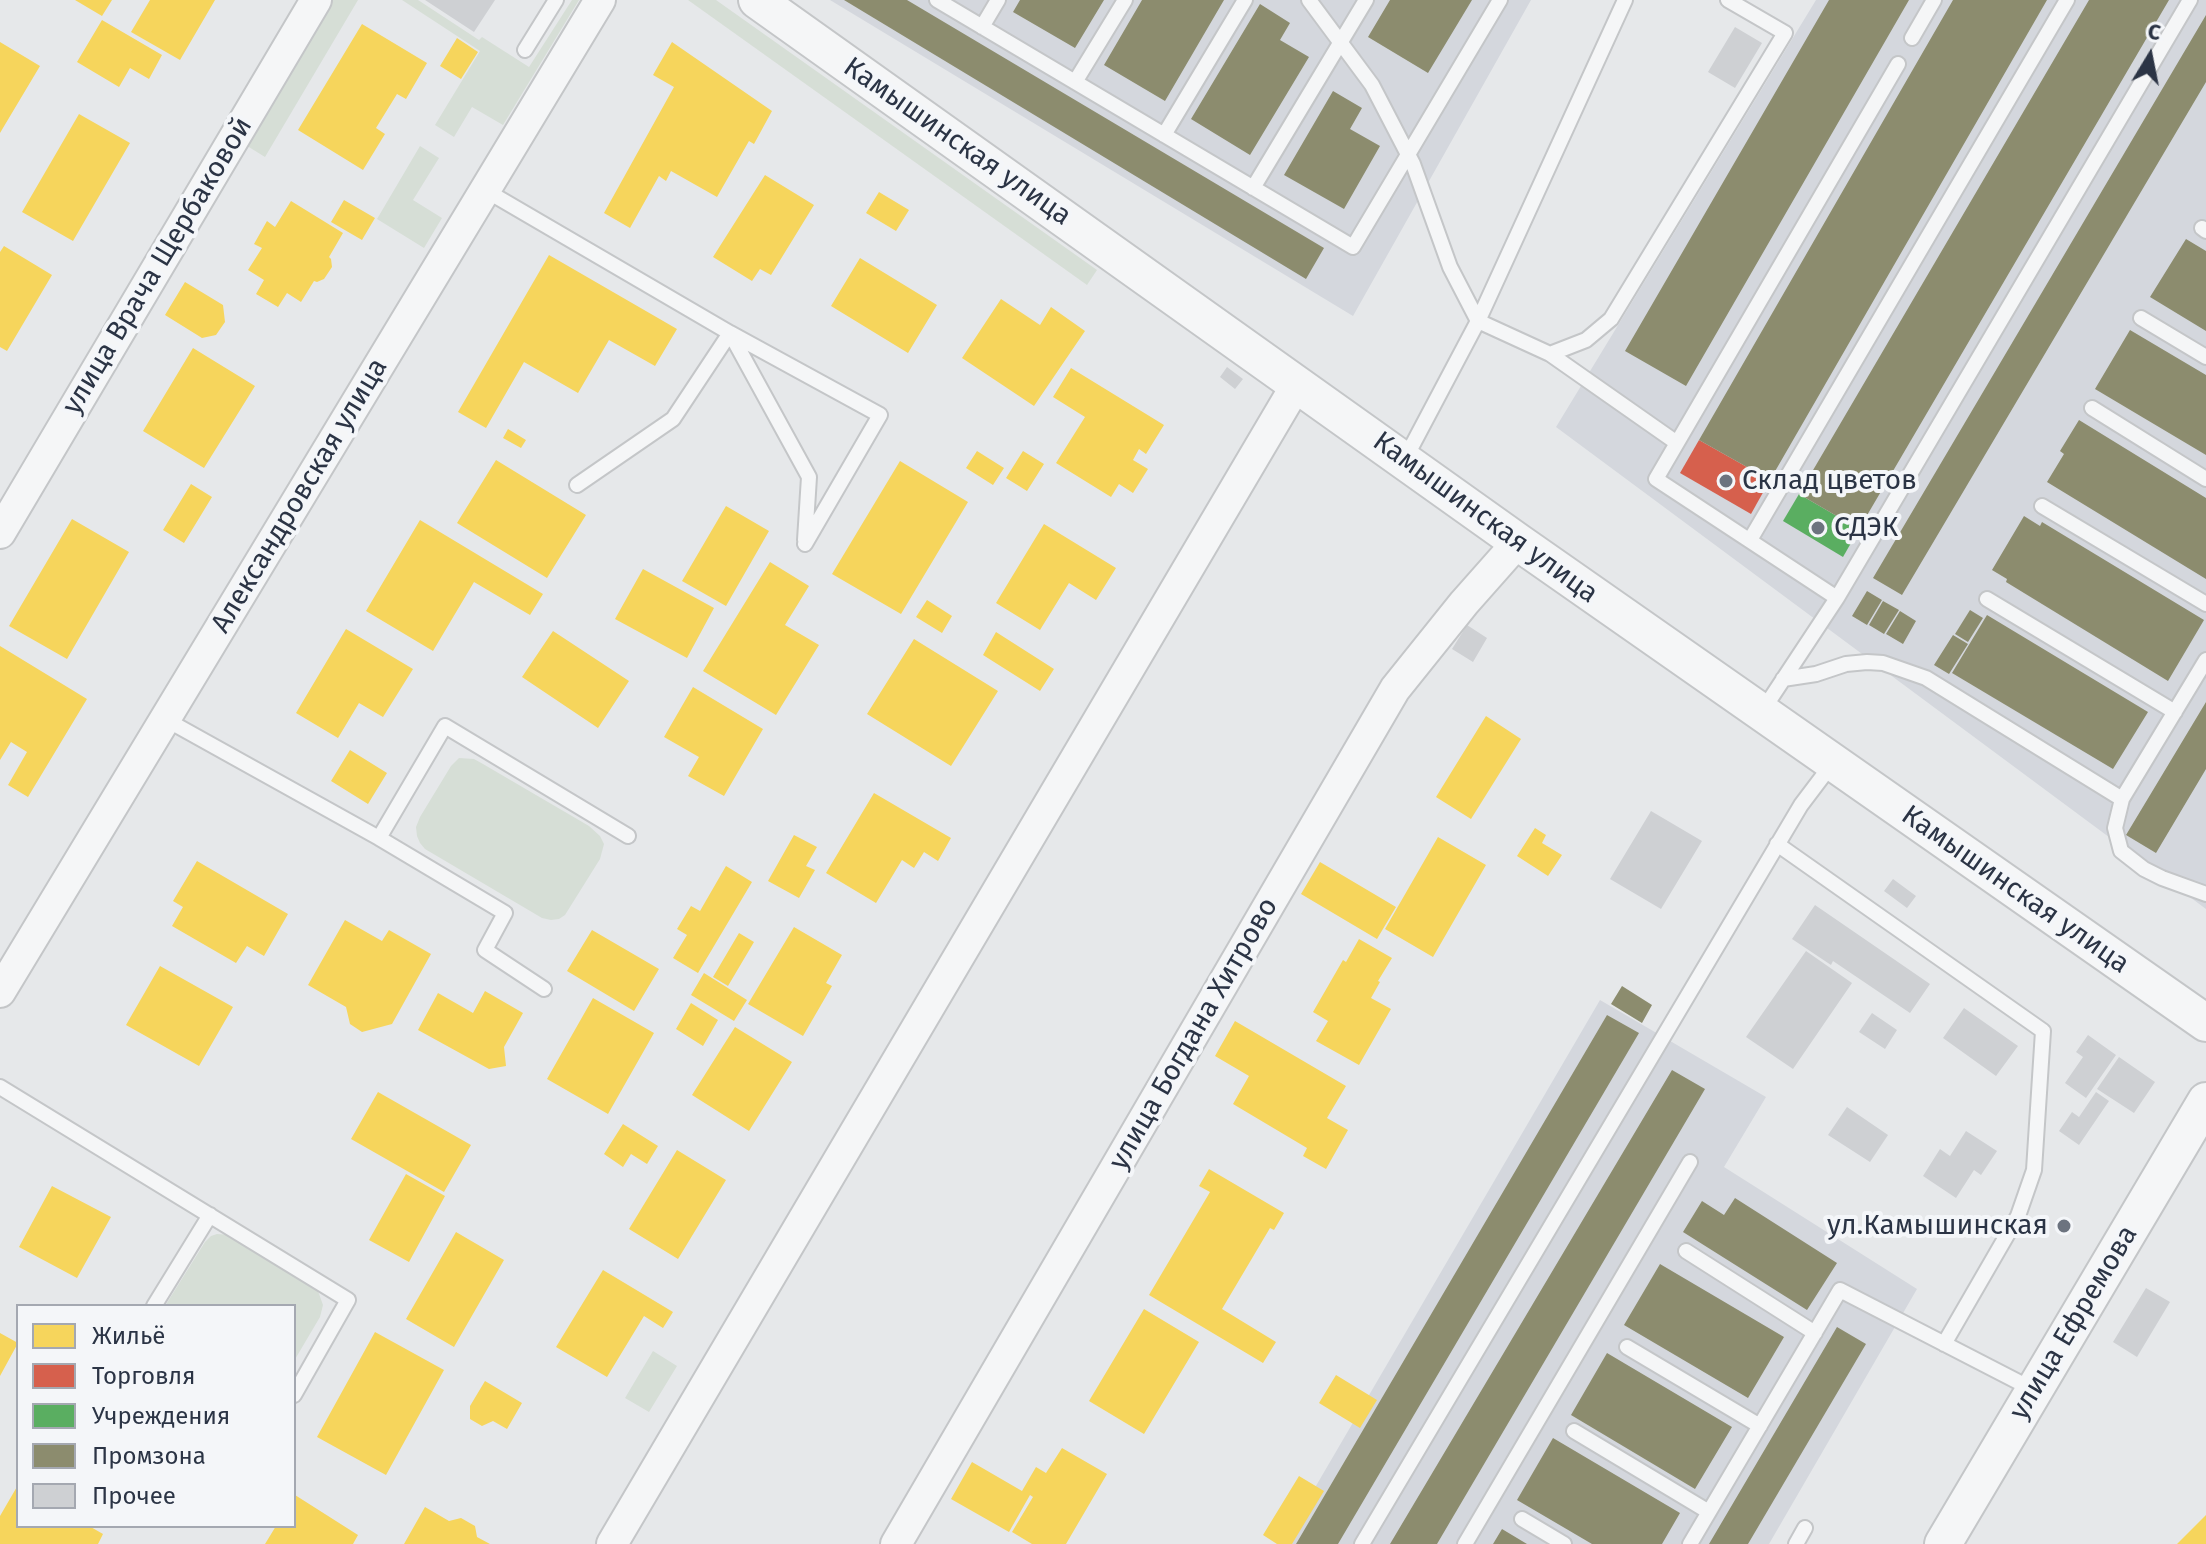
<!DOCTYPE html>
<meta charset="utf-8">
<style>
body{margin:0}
#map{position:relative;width:2206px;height:1544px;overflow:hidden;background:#e6e8ea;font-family:"Fira Sans",sans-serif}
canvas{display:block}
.legend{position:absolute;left:16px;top:1304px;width:280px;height:224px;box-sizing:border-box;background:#f4f6f9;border:2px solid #a4a8b1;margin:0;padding:10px 14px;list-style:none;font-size:24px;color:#2b3445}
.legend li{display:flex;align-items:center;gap:16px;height:40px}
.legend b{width:40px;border:2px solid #a4a8b1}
.north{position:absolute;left:2110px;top:16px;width:80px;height:80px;-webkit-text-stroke:6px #f4f6f9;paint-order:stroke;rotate:10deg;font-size:22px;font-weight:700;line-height:32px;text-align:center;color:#2b3445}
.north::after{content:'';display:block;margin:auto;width:28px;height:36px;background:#2b3445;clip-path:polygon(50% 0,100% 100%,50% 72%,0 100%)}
</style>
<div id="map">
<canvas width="2206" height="1544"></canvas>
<ul class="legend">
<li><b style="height:22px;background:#f6d55c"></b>Жильё</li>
<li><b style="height:22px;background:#d6604d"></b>Торговля</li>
<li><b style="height:22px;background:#5aae61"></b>Учреждения</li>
<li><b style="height:22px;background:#8c8c6e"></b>Промзона</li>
<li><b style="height:22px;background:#ced0d3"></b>Прочее</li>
</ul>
<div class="north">С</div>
</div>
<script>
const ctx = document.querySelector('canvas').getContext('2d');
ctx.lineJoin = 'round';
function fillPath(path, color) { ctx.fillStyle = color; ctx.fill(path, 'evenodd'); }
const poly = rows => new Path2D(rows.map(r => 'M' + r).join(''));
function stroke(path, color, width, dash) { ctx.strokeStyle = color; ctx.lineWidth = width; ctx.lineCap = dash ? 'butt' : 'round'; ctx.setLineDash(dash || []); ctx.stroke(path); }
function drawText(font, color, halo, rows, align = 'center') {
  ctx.font = font + ' "Fira Sans",sans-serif'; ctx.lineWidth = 8; ctx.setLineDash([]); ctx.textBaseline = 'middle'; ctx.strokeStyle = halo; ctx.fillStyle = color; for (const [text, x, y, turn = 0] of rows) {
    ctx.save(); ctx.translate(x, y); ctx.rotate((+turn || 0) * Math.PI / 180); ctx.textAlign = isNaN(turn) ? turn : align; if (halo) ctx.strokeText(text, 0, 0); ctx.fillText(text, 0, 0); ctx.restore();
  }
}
fillPath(poly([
 [830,0,1531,0,1353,316],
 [1816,0,2206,0,2206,909,1556,427],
 [1600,1000,1766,1097,1724,1167,1917,1289,1769,1544,1282,1544]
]), '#d4d7dd');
fillPath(poly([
 [332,0,358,0,265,157,244,144],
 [402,0,418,0,479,40,482,37,529,67,572,0,579,0,503,125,472,107,454,137,435,125,480,51],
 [688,0,716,0,1097,270,1087,285],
 [420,146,439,158,413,200,442,218,424,248,377,219],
 [459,758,474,759,483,764,589,826,600,836,604,844,600,859,565,915,559,919,551,920,542,918,425,849,420,843,417,836,416,827,420,817,451,766],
 [217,1234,231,1235,312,1285,318,1291,323,1305,320,1317,294,1361,294,1306,165,1306,205,1242,211,1236],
 [653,1351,677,1366,649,1412,625,1398]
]), '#d6ded6');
fillPath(poly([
 [75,0,112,0,102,16],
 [150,0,215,0,180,60,131,32],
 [102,20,162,55,149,79,130,68,119,87,77,62],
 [362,24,427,63,406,99,397,94,376,128,385,134,363,170,298,130],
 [457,38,478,52,461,79,440,66],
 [0,42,40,66,0,133],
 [672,42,772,111,754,144,749,141,717,197,671,171,666,181,659,176,630,228,604,213,674,87,653,75],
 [79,114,130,143,73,241,22,212],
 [765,175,814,205,771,275,760,269,752,281,713,257],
 [879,192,909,210,896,231,866,213],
 [344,200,375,218,362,240,331,222],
 [291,201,343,233,329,257,331,259,332,267,324,279,317,282,314,281,301,302,287,293,278,307,256,294,264,280,248,270,262,248,254,244,267,221,275,227],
 [4,246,52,275,7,351,0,347,0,252],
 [549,255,677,329,655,366,609,340,578,393,524,362,486,428,458,412],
 [860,258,937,305,908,353,831,306],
 [185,282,223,305,225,322,216,335,202,338,165,315],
 [1001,299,1040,325,1051,307,1085,331,1034,406,962,358],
 [193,348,255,386,204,468,143,431],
 [1071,368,1164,425,1146,454,1139,449,1133,460,1148,469,1133,493,1119,484,1111,497,1056,463,1085,417,1053,397],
 [508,429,526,440,521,448,503,438],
 [977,451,1004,468,993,485,966,468],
 [1023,451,1044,464,1027,491,1006,478],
 [496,460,586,515,547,578,457,523],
 [900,461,968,502,901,614,832,574],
 [191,484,212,497,184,543,163,530],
 [726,506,769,531,726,606,682,581],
 [72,519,129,552,67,659,9,626],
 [420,520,543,594,530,615,474,582,433,651,366,611],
 [1044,524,1116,568,1096,600,1069,583,1040,630,996,603],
 [770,562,809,586,785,625,819,645,776,715,703,671],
 [643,569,714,608,687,658,615,619],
 [927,600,952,616,942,633,916,617],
 [346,629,413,669,383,717,359,703,338,738,296,713],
 [553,631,629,681,598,728,522,677],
 [996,632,1054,669,1040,691,983,655],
 [914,639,998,691,951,766,867,714],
 [0,646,87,699,28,797,8,785,27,752,11,742,0,760],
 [693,687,763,729,724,796,688,776,699,757,664,737],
 [1486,716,1521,739,1471,819,1436,797],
 [350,750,387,773,368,804,331,781],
 [874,793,951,838,938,861,924,852,914,868,902,860,876,903,826,873],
 [1535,828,1546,835,1542,843,1562,855,1548,876,1517,856],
 [794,835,817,847,806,866,815,870,799,898,768,881],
 [1438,837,1486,865,1433,957,1385,929],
 [197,861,288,914,264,956,247,946,236,963,172,926,183,907,173,901],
 [1320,862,1396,907,1377,939,1301,894],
 [726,866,752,882,698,973,673,958,687,935,677,929,691,906,700,911],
 [345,920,382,941,389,930,431,954,392,1024,362,1032,350,1024,346,1007,308,985],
 [794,927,842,955,826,983,832,986,803,1036,748,1004],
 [592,930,659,969,634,1011,567,971],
 [739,933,754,942,728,986,713,977],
 [1359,939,1392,958,1378,981,1380,982,1371,998,1391,1009,1359,1065,1316,1041,1328,1021,1313,1012,1343,960,1346,962],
 [160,966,233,1007,199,1066,126,1025],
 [704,973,747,1000,734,1021,691,995],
 [485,991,523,1013,504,1047,506,1066,489,1069,418,1030,438,993,473,1013],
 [593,998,654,1033,608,1114,547,1079],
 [691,1003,718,1020,703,1046,676,1029],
 [1235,1021,1346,1086,1327,1118,1348,1130,1326,1169,1303,1156,1307,1148,1233,1104,1249,1076,1215,1056],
 [735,1027,792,1062,749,1131,692,1095],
 [378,1092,471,1145,444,1192,351,1139],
 [623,1124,658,1146,647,1164,631,1154,623,1167,604,1154],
 [677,1150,726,1180,678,1259,629,1229],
 [1209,1169,1284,1213,1274,1230,1270,1228,1222,1309,1276,1342,1263,1363,1149,1295,1210,1192,1199,1186],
 [406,1174,445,1196,409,1262,369,1240],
 [52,1186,111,1217,77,1278,19,1247],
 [456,1232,504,1260,454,1347,406,1319],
 [603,1270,673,1312,663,1328,644,1316,607,1377,556,1347],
 [1144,1309,1199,1342,1144,1434,1089,1401],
 [375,1332,444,1370,386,1475,317,1437],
 [0,1333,18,1343,0,1376],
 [1336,1375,1377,1400,1360,1428,1319,1403],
 [485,1381,522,1403,507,1429,493,1421,482,1426,470,1419,470,1406],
 [1062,1448,1107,1474,1066,1544,1032,1544,1012,1532,1033,1497,1030,1495,1009,1532,951,1499,972,1462,1022,1491,1036,1467,1046,1473],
 [1299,1476,1324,1491,1292,1544,1277,1544,1263,1535],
 [18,1485,18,1526,89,1526,103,1534,98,1544,0,1544,0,1516],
 [295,1495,358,1535,353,1544,265,1544,276,1526,294,1526],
 [425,1507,449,1521,461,1518,475,1526,477,1537,490,1544,404,1544],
 [2206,1515,2206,1544,2177,1544]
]), '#f6d55c');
fillPath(poly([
 [1699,440,1770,480,1751,514,1680,473]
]), '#d6604d');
fillPath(poly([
 [1799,494,1859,529,1843,557,1783,521]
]), '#5aae61');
fillPath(poly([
 [844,0,907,0,1324,248,1306,279],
 [1020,0,1104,0,1075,48,1013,12],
 [1142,0,1224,0,1165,101,1104,65],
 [1390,0,1472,0,1428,73,1368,37],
 [1829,0,1909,0,1686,386,1625,351],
 [1953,0,2047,0,1770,480,1699,440],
 [2089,0,2169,0,1859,529,1799,494],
 [1260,4,1290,23,1280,40,1309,57,1250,155,1191,119],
 [2206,15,2206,82,1902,595,1873,578],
 [1333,91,1362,108,1350,129,1380,146,1344,209,1284,175],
 [2186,239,2206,251,2206,331,2150,297],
 [2130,330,2206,375,2206,455,2095,389],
 [2079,420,2206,498,2206,579,2047,482,2064,454,2060,451],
 [2024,516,2040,526,2042,522,2204,620,2168,681,2006,582,2007,579,1992,570],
 [1867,591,1882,600,1867,625,1852,616],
 [1883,601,1899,610,1884,634,1869,625],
 [1970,610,1983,618,1968,642,1955,634],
 [1900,611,1916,621,1903,644,1886,634],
 [1987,615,2148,712,2113,769,1952,673],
 [1953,635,1968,644,1949,674,1934,665],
 [2206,702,2206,769,2156,853,2126,835],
 [1622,986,1652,1005,1642,1023,1611,1004],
 [1607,1015,1639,1033,1338,1544,1296,1544],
 [1672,1070,1705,1089,1437,1544,1390,1544],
 [1735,1198,1837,1263,1807,1310,1683,1232,1702,1201,1724,1215],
 [1660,1264,1784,1337,1748,1398,1624,1325],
 [1837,1327,1866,1344,1748,1544,1709,1544],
 [1607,1353,1732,1427,1695,1489,1571,1415],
 [1553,1438,1680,1513,1662,1544,1592,1544,1517,1500],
 [1502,1529,1527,1544,1493,1544]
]), '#8c8c6e');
fillPath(poly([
 [425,0,495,0,474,32],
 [1735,27,1762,43,1735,88,1708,72],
 [1227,367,1243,379,1235,389,1220,377],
 [1467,625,1487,638,1473,662,1452,649],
 [1651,811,1702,841,1661,909,1610,879],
 [1893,879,1916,896,1907,908,1884,891],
 [1815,905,1930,984,1910,1013,1833,961,1831,965,1792,939],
 [1806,951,1852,983,1793,1069,1746,1037],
 [1964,1008,2018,1046,1996,1076,1943,1038],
 [1872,1013,1897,1030,1885,1049,1859,1032],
 [2088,1035,2116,1055,2086,1098,2065,1083,2083,1057,2076,1052],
 [2119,1057,2155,1082,2134,1113,2097,1089],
 [2096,1092,2109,1101,2079,1145,2059,1131,2072,1112,2079,1117],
 [1847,1107,1888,1135,1870,1162,1828,1135],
 [1966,1131,1997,1151,1981,1175,1974,1170,1956,1198,1923,1176,1940,1149,1950,1156],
 [2146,1288,2170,1302,2137,1357,2113,1342]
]), '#ced0d3');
const service = poly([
 [937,0,1353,247,1500,0],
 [1309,0,1372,85,1413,164,1450,267,1478,321,1550,354,1586,340,1611,319,1785,33,1728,0],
 [982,27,998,0],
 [1912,38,1934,0],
 [525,50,556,0],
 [1075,82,1125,0],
 [1164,135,1245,0],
 [1253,188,1366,0],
 [485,190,730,333,880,415,805,544],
 [2202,228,2206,231],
 [2141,318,2206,357],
 [1550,354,1677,443],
 [2092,408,2206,479],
 [1405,459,1478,321,1625,0],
 [577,485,673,419,730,333,809,477,805,540],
 [2042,506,2206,604],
 [1750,540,2067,0],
 [1837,598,2190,0],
 [1987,599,2175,712],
 [1783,679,1816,674,1846,664,1867,662,1883,663,1926,678,2122,799,2206,660],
 [1761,713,1837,598,1656,479,1898,64],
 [165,719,379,838,445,726,628,836],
 [2122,799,2115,828,2121,851,2144,869,2162,878,2206,894],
 [379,838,505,913,485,950,544,989],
 [1777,844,2043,1031,2034,1170,2018,1216,1944,1344],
 [0,1087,348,1300,294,1395],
 [1686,1251,1815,1333],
 [154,1306,210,1215],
 [1627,1347,1760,1426],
 [1574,1431,1709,1512],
 [1522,1519,1564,1544],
 [1362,1544,1801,805,1832,764],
 [1465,1544,1690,1162],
 [1690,1544,1840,1290,2034,1390],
 [1796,1544,1805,1528]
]);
const minor = poly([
 [0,533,316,0],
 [0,992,600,0],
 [612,1544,1297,384],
 [896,1544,1395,689,1464,603,1518,542]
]);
const tertiary = poly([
 [757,0,1518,542,2206,1023],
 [1943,1544,2206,1101]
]);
stroke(service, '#c4c6c8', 18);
stroke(minor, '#c4c6c8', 34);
stroke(tertiary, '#c4c6c8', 40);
stroke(service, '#f5f6f7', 14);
stroke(minor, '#f5f6f7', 30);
stroke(tertiary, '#f5f6f7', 36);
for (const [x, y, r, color] of [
 [1726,481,8,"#6c737f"],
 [1818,528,8,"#6c737f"],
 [2064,1226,8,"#6c737f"]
]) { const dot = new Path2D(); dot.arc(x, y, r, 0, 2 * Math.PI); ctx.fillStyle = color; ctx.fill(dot); stroke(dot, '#f4f6f9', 3); }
drawText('28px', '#2b3445', '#f4f6f9', [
 ["Камышинская улица",957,142,35],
 ["улица Врача Щербаковой",158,266,-59],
 ["Александровская улица",300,496,-59],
 ["Камышинская улица",1485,518,36],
 ["Камышинская улица",2015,890,35],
 ["улица Богдана Хитрово",1194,1034,-60],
 ["улица Ефремова",2074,1323,-59]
]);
drawText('28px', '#2b3445', '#f4f6f9', [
 ["Склад цветов",1742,481],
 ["СДЭК",1834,528],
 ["ул.Камышинская",2048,1226,"right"]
], 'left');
</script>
